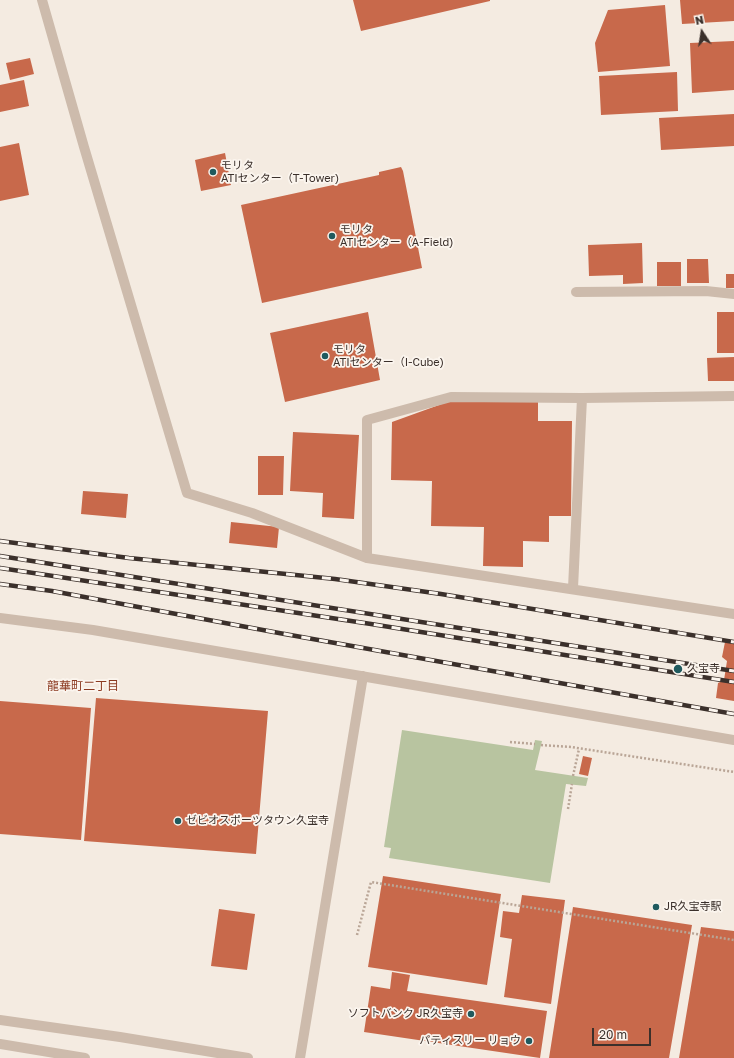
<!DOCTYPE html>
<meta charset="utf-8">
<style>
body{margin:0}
#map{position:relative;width:734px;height:1058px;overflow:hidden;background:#f4ebe1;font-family:"Golos Text",sans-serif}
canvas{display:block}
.north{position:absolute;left:682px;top:12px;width:40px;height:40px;-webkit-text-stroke:3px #fbf5ee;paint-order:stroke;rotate:348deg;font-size:11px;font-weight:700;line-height:16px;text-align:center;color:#3b302b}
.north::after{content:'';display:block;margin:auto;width:14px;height:18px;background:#3b302b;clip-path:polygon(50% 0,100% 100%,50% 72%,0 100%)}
.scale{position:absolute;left:592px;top:1028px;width:59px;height:18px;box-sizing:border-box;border:2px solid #3b302b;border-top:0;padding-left:5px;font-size:12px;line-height:14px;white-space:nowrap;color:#3b302b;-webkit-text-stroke:3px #fbf5ee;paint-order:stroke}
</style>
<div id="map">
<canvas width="734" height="1058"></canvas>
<div class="north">N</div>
<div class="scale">20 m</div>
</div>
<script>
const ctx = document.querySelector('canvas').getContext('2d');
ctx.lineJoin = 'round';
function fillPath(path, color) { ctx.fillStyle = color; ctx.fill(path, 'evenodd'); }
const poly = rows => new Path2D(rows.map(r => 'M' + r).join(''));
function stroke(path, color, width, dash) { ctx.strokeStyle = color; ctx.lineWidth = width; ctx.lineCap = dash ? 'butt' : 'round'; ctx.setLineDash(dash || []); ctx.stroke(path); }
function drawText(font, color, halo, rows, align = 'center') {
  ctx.font = font + ' "Golos Text","Noto Sans JP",sans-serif'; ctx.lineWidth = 3.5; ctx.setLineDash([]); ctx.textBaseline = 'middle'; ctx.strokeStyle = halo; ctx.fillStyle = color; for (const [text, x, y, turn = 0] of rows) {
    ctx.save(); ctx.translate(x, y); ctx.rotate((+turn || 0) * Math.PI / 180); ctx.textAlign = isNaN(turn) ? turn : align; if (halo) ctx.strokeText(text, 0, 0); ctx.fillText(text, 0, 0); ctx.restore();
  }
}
fillPath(poly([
 [402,730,533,750,535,740,542,741,535,770,588,778,586,786,566,784,550,883,389,858,391,848,384,847]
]), '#b8c4a0');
fillPath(poly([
 [353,0,490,0,490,1,361,31],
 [680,0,734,0,734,21,682,24],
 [665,5,670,66,598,72,595,43,608,10],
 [734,41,734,90,692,93,690,43],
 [30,58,34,74,10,80,6,63],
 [677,72,678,111,601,115,599,76],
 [24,80,29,106,0,112,0,85],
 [734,114,734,146,661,150,659,118],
 [19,143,29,195,0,201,0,147],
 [225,153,231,185,201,191,195,160],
 [401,167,403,171,422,268,262,303,241,205,379,175,379,172],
 [642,243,643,283,623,284,623,275,589,276,588,245],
 [687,259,708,259,709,283,687,283],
 [657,262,681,262,681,286,657,286],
 [726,274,734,274,734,288,726,288],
 [368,312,380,380,285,402,270,333],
 [717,312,734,312,734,353,717,353],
 [734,357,734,381,708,381,707,358],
 [450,401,538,402,538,421,572,421,571,516,549,516,549,542,523,541,523,567,483,566,484,527,431,526,432,481,391,480,392,422],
 [293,432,359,435,354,519,322,517,323,493,290,491],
 [258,456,284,456,283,495,258,495],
 [83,491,128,494,126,518,81,514],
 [231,522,279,527,277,548,229,543],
 [725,642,734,644,734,701,716,698,718,683,724,680,727,661,722,657],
 [96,698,268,711,256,854,84,841],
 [0,701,91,708,81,840,0,834],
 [583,756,592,758,588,776,579,774],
 [383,876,501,894,487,985,368,967],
 [522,895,565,900,551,1004,504,997,512,939,500,937,503,911,519,913],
 [573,907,692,925,669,1058,549,1058],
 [219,909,255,914,247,970,211,966],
 [701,927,734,931,734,1058,679,1058],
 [392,972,410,975,407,991,547,1011,540,1058,364,1032,371,986,390,989]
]), '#c8694b');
stroke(poly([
 [510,742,535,744],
 [541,745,571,747,734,772],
 [573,776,579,749],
 [568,809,572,784],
 [357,935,371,882,734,940]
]), '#b9a596', 2.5, [2, 2]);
stroke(poly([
 [42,0,84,147,187,493,252,513,367,558,734,614],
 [576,292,706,291,734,294],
 [367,558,367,420,451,397,582,398,734,396],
 [573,588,582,398]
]), '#cdbbac', 10);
stroke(poly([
 [0,618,93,630,734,740],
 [0,1020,120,1037,248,1058],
 [0,1044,85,1058],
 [300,1058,363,676]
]), '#cdbbac', 10);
const rail = poly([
 [0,541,129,558,335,579,441,594,734,642],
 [0,556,734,671],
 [0,568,371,624,734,682],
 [0,584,52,591,279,633,734,714]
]);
stroke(rail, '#3b302b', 4.5);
stroke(rail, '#fbf5ee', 3, [9]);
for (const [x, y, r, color] of [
 [213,172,4,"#1f5a5e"],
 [332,236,4,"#1f5a5e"],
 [325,356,4,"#1f5a5e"],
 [678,669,5,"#1f5a5e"],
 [178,821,4,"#1f5a5e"],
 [656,907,4,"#1f5a5e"],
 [471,1014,4,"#1f5a5e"],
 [529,1041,4,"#1f5a5e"]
]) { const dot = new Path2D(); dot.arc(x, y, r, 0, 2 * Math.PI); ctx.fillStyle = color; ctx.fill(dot); stroke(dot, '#fbf5ee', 1.5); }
drawText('11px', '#3b302b', '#fbf5ee', [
 ["モリタ",221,166],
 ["ATIセンター（T-Tower)",221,179],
 ["モリタ",340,230],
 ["ATIセンター（A-Field)",340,243],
 ["モリタ",333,350],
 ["ATIセンター（I-Cube)",333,363],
 ["久宝寺",687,669],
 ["ゼビオスポーツタウン久宝寺",186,821],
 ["JR久宝寺駅",664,907],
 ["ソフトバンク JR久宝寺",463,1014,"right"],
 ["パティスリー リョウ",521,1041,"right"]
], 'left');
drawText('12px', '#8c3b22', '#fbf5ee', [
 ["龍華町二丁目",83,686]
]);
</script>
